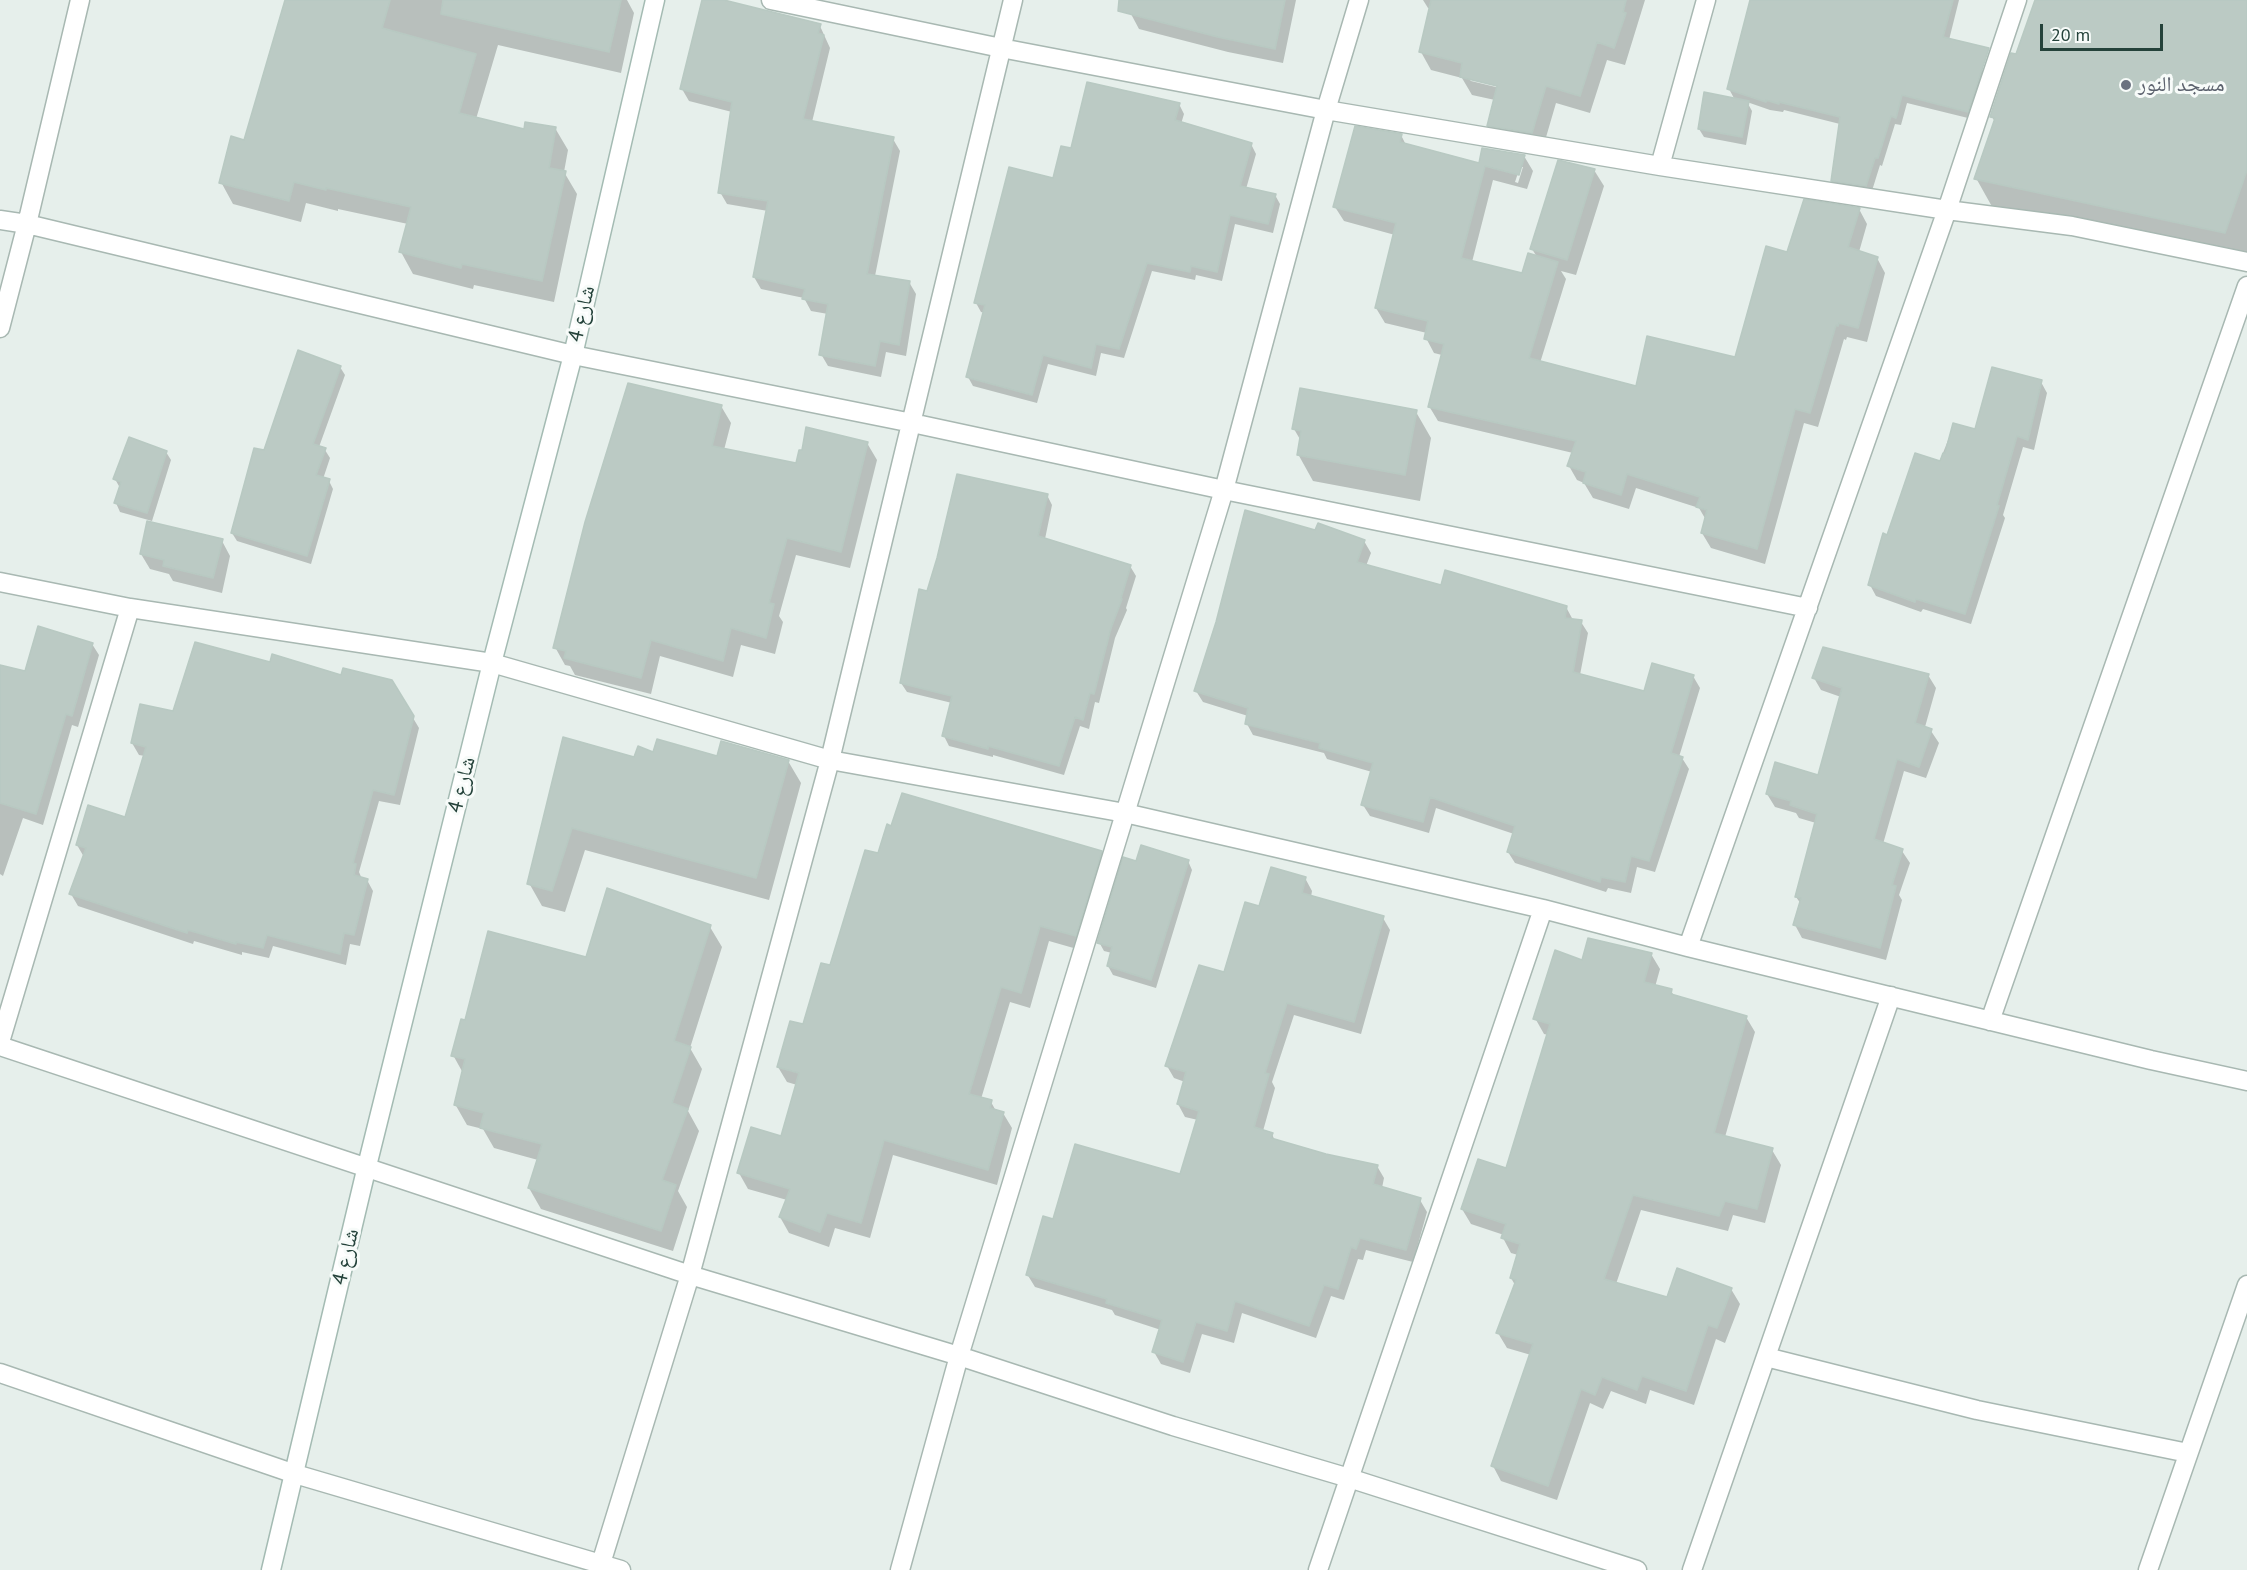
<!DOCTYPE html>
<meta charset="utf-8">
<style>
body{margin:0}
#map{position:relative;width:2247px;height:1570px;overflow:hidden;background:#e6efeb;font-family:"PT Sans",sans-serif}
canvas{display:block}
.scale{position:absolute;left:2040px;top:24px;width:123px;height:27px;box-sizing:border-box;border:3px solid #24423a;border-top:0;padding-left:8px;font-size:18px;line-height:21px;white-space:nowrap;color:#24423a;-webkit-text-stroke:4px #f7fbf9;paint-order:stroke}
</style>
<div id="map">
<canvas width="2247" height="1570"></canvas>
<div class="scale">20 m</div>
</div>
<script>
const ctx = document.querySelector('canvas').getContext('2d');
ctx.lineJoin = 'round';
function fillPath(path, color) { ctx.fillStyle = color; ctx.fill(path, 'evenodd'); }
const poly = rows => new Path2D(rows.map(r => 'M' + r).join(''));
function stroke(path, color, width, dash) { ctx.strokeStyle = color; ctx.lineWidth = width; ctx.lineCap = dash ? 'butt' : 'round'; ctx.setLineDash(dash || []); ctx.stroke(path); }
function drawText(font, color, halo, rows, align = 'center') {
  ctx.font = font + ' "PT Sans","Noto Naskh Arabic",sans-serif'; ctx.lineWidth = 6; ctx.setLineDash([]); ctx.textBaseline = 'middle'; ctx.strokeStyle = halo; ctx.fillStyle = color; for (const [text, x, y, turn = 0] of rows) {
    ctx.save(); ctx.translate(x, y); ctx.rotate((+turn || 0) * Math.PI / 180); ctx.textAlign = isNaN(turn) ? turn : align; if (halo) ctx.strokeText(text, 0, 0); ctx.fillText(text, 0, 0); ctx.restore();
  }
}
fillPath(poly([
 [313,0,627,0,634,13,621,73,498,45,476,119,525,130,555,128,568,150,564,172,577,194,554,302,474,285,473,289,413,274,401,252,408,224,338,209,338,211,306,203,301,222,233,204,221,182,245,141],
 [703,0,717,0,820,26,830,48,812,122,893,139,900,151,875,276,909,282,916,294,906,356,886,352,881,377,828,366,821,354,828,314,811,311,804,298,761,289,754,277,768,211,727,204,720,192,732,112,689,101,682,89],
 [1134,0,1296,0,1283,63,1228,52,1139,29,1131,14],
 [1423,0,1645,0,1625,65,1607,60,1590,113,1556,103,1542,151,1499,143,1489,125,1495,100,1472,95,1462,78,1431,70,1421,52,1431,9,1428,8],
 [1467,77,1504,86,1504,89,1471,81],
 [1752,0,1959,0,1949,40,1982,69,1986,78,1972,119,1907,103,1901,125,1895,124,1882,166,1880,165,1871,194,1837,189,1832,180,1840,124,1784,110,1783,112,1770,110,1747,102,1752,111,1746,145,1704,137,1699,129,1735,100,1729,89],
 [2036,0,2247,0,2247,259,1995,212,1976,178,1995,122,1992,117,2010,77],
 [1179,104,1184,114,1181,124,1251,144,1256,154,1246,189,1275,195,1280,204,1273,233,1235,224,1222,281,1196,275,1195,280,1152,271,1124,358,1101,353,1096,376,1048,364,1037,403,973,386,968,377,985,313,981,312,976,303,1072,150],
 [1401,135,1406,145,1480,165,1524,156,1533,171,1527,189,1493,180,1472,262,1523,274,1537,257,1532,249,1594,170,1604,186,1576,275,1561,271,1566,279,1540,363,1637,387,1736,359,1788,254,1859,209,1867,224,1859,252,1877,258,1885,273,1867,342,1847,337,1846,340,1844,339,1818,427,1804,423,1765,564,1711,548,1702,533,1706,520,1699,508,1636,488,1629,509,1593,498,1584,483,1577,480,1569,466,1573,453,1438,421,1429,406,1442,355,1434,353,1426,338,1427,333,1385,323,1376,308,1395,235,1344,221,1335,207],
 [1520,167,1523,167,1518,183,1515,182],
 [340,367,345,375,319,447,325,450,330,458,323,479,329,481,333,489,311,564,237,541,232,533,265,452],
 [2041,382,2047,393,2034,450,2023,447,2003,515,2005,518,1971,624,1923,609,1921,612,1876,596,1870,585,1888,537,1939,463,1954,425,1976,431],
 [721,406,731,423,724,450,797,465,867,443,877,460,850,568,796,555,779,616,783,622,775,654,741,645,733,677,660,656,651,694,575,675,570,666,565,665,555,647],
 [1416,412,1431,438,1420,501,1313,481,1298,454,1301,441,1294,429],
 [166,452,171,460,152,521,120,512,116,503,120,488,115,479],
 [1047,495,1052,505,1045,539,1130,566,1136,576,1126,608,1127,610,1115,638,1099,703,1095,702,1089,729,1080,726,1064,775,993,755,993,757,949,746,944,736,952,703,907,692,901,683,928,593],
 [1316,532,1364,541,1371,553,1366,566,1442,587,1566,607,1573,620,1581,622,1588,633,1580,675,1645,692,1693,676,1700,688,1679,757,1682,758,1689,769,1655,872,1637,867,1631,893,1608,888,1606,892,1515,863,1508,852,1514,834,1436,808,1429,833,1370,816,1363,805,1372,772,1327,759,1324,753,1253,735,1247,724,1248,716,1203,702,1196,691],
 [222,541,230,556,222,593,173,581,169,574,150,569,141,554],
 [92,644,99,655,78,727,72,725,43,825,23,818,3,876,0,874,0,666,26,673],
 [271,664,342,677,391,681,419,728,400,805,379,801,359,872,362,879,367,880,373,891,360,946,350,944,346,965,273,946,269,958,242,952,242,955,194,941,193,944,78,906,71,894,84,857,77,845,126,818,145,756,139,755,132,743,174,713],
 [1928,675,1936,688,1925,727,1931,731,1939,743,1926,778,1904,771,1883,844,1902,851,1910,863,1899,895,1902,900,1886,960,1802,938,1795,925,1801,904,1796,897,1816,823,1799,818,1796,813,1775,807,1767,794,1819,777,1841,697,1821,690,1814,678],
 [564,739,635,759,654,754,788,761,801,783,769,900,585,850,565,912,542,906,529,883],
 [1101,852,1110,868,1084,951,1049,941,1030,1008,1010,1002,981,1099,991,1102,996,1111,1003,1113,1012,1128,997,1185,893,1155,870,1238,835,1228,829,1247,789,1233,780,1217,787,1200,748,1189,739,1173,782,1138,797,1085,787,1082,778,1067,804,1026,879,855],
 [1188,861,1192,870,1156,988,1113,975,1108,966,1112,953,1104,951,1099,942,1137,863],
 [1305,878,1312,891,1311,897,1383,918,1390,930,1361,1034,1294,1015,1272,1082,1275,1088,1263,1131,1272,1134,1275,1141,1326,1156,1377,1166,1384,1178,1382,1188,1420,1200,1427,1212,1413,1262,1366,1250,1363,1260,1358,1259,1344,1300,1331,1296,1316,1338,1242,1313,1234,1343,1202,1334,1190,1373,1161,1364,1154,1352,1161,1330,1115,1315,1112,1310,1035,1287,1027,1274,1054,1221,1181,1176,1198,1120,1185,1117,1178,1104,1185,1082,1174,1078,1167,1066,1225,974,1260,907],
 [710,927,722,947,690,1048,702,1069,688,1111,699,1131,678,1191,687,1207,673,1251,541,1209,529,1188,538,1160,494,1148,483,1129,467,1125,455,1104,463,1073,453,1055,466,1022,587,959],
 [1651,954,1660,969,1655,987,1671,991,1675,997,1746,1017,1755,1032,1725,1137,1772,1150,1781,1165,1765,1223,1733,1215,1728,1231,1641,1210,1616,1284,1668,1299,1731,1289,1740,1304,1725,1343,1716,1339,1694,1405,1650,1390,1646,1404,1611,1391,1603,1409,1590,1403,1557,1500,1501,1481,1493,1466,1531,1355,1507,1348,1498,1333,1515,1285,1511,1278,1518,1255,1511,1253,1503,1238,1504,1235,1471,1224,1462,1209,1507,1170,1548,1035,1544,1034,1535,1018,1583,962]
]), '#0003');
const building = poly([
 [285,0,390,0,382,28,476,54,459,113,524,129,525,122,556,127,549,168,566,171,542,281,462,264,461,268,399,252,411,207,326,188,326,190,294,182,289,201,219,183,231,136,244,140,285,0],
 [443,0,621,0,609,52,441,14,443,0],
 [702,0,724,0,821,24,818,33,824,35,803,119,894,137,867,274,910,281,899,345,880,341,875,366,819,355,828,304,802,299,805,289,753,277,768,201,718,193,732,102,680,89,702,0],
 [1119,0,1285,0,1275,49,1218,37,1118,11,1119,0],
 [1431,0,1626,0,1623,12,1626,13,1614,48,1597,42,1580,96,1546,86,1532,133,1487,126,1497,86,1460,77,1462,63,1419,52,1431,0],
 [1750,0,1953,0,1943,37,1989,48,1968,112,1902,95,1896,118,1891,116,1878,158,1875,158,1866,186,1831,181,1840,117,1779,102,1779,104,1766,100,1766,102,1727,89,1750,0],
 [2035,0,2247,0,2247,170,2225,233,1974,179,1995,118,1990,117,2011,53,2016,54,2035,0],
 [1087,82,1180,103,1175,120,1252,143,1240,186,1276,194,1268,224,1230,215,1217,272,1191,266,1190,272,1147,263,1119,349,1096,344,1091,368,1043,355,1032,395,966,377,985,305,974,303,1009,167,1053,178,1061,146,1071,148,1087,82],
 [1704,92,1749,101,1742,137,1698,129,1704,92],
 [1355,126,1402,134,1400,142,1479,163,1482,148,1525,155,1519,175,1485,166,1461,258,1522,273,1528,253,1558,262,1529,358,1636,386,1647,336,1735,357,1766,246,1787,252,1804,199,1860,208,1848,247,1878,257,1858,328,1839,323,1838,326,1836,325,1810,413,1795,409,1757,549,1701,533,1707,510,1696,507,1700,497,1627,474,1621,495,1583,483,1586,472,1567,466,1576,441,1428,407,1444,344,1424,339,1428,321,1375,308,1396,223,1333,207,1355,126],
 [1558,160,1595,169,1567,260,1530,249,1558,160],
 [298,350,341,366,313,444,326,448,316,475,330,479,307,556,231,533,254,448,264,450,298,350],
 [1992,367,2042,380,2028,440,2017,436,1997,505,1999,506,1965,614,1916,599,1915,602,1868,585,1883,533,1887,535,1915,453,1940,461,1943,453,1945,453,1953,423,1975,429,1992,367],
 [628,383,722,405,712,446,796,463,799,450,802,450,806,427,868,442,841,552,787,538,769,603,774,604,766,638,731,628,723,661,651,640,641,678,564,658,566,651,553,648,585,522,628,383],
 [1300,388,1417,410,1405,475,1297,455,1301,431,1292,429,1300,388],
 [129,437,167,451,147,513,114,503,121,482,113,479,129,437],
 [957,474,1048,494,1038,536,1131,565,1121,598,1122,599,1111,628,1094,694,1090,693,1083,720,1075,717,1059,766,988,746,988,749,942,736,952,696,900,683,919,589,927,591,937,558,957,474],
 [1245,510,1315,530,1318,523,1365,540,1357,562,1441,585,1445,570,1567,606,1565,618,1582,620,1573,672,1644,691,1652,663,1694,675,1671,753,1683,757,1649,861,1631,856,1625,882,1601,877,1600,882,1507,852,1515,826,1430,797,1423,822,1361,805,1373,763,1319,748,1320,743,1245,724,1248,708,1194,691,1216,622,1245,510],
 [147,521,223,539,213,578,163,566,164,560,140,554,147,521],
 [38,626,93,643,72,716,66,714,36,814,0,803,0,665,25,671,38,626],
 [195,642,270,662,272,654,341,675,343,668,392,680,414,716,394,795,373,790,353,863,356,864,354,875,368,879,354,935,344,933,340,954,267,935,263,948,236,942,236,944,188,930,187,933,69,894,86,848,76,845,88,805,125,817,146,747,131,743,140,704,173,711,195,642],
 [1823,647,1929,674,1915,723,1932,729,1919,767,1897,759,1874,839,1903,849,1892,885,1896,886,1880,948,1793,925,1801,898,1795,897,1817,814,1790,805,1791,801,1766,794,1775,762,1818,775,1842,688,1812,678,1823,647],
 [563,737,634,757,638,746,653,752,657,739,717,756,721,741,789,760,756,878,572,828,552,891,527,884,563,737],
 [902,793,1102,851,1076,936,1040,926,1021,993,1001,987,969,1094,992,1100,990,1108,1004,1112,988,1170,884,1140,861,1223,827,1213,820,1232,779,1217,790,1189,737,1173,751,1127,781,1136,799,1073,777,1067,790,1021,803,1024,821,963,830,965,865,850,878,853,887,824,891,826,902,793],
 [1141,845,1189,860,1151,980,1107,966,1112,947,1097,943,1123,857,1136,861,1141,845],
 [1271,867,1306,877,1302,893,1384,916,1354,1022,1287,1003,1265,1073,1269,1074,1254,1127,1273,1133,1271,1138,1326,1154,1378,1165,1373,1184,1421,1198,1406,1250,1360,1238,1356,1249,1351,1247,1338,1289,1324,1285,1309,1326,1235,1301,1227,1331,1196,1322,1183,1362,1152,1352,1162,1320,1106,1303,1107,1299,1026,1275,1043,1216,1053,1219,1075,1144,1180,1174,1199,1111,1177,1104,1186,1072,1165,1066,1199,965,1224,972,1245,902,1259,906,1271,867],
 [607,888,711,925,674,1041,691,1047,672,1103,688,1109,662,1180,676,1185,661,1231,528,1188,542,1144,480,1128,484,1113,454,1105,465,1059,451,1056,461,1019,465,1020,488,931,586,957,607,888],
 [1588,938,1652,953,1644,982,1672,989,1671,994,1747,1016,1714,1133,1773,1148,1757,1209,1725,1201,1719,1216,1633,1195,1604,1279,1667,1297,1677,1268,1732,1288,1717,1328,1708,1325,1686,1391,1642,1376,1637,1390,1602,1377,1595,1395,1581,1389,1548,1486,1491,1466,1533,1344,1496,1333,1516,1280,1510,1278,1520,1244,1501,1238,1506,1224,1461,1209,1478,1159,1506,1168,1550,1024,1533,1019,1555,950,1582,960,1588,938]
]);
fillPath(building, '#bbcac4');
stroke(building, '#b8c9c2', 1.5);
const street = poly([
 [771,0,1001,48,1326,110,1660,166,1947,210,2072,226,2247,262],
 [1660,166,1706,0],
 [0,220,27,224,573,355,912,423,1224,490,1808,608],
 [0,328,27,224,80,0],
 [0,582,130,608,492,663,830,760,1125,813,1543,909,1688,947,2151,1060,2247,1081],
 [1688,947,1947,210,2017,0],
 [1990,1021,2247,286],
 [0,1042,130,608],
 [0,1046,690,1275,959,1356,1173,1426,1349,1478,1637,1570],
 [1766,1357,1977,1410,2188,1453],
 [0,1373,295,1474,621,1570],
 [599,1570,690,1275,830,760,1013,0],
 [900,1570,959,1356,1224,490,1326,110,1359,0],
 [1318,1570,1543,909],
 [1692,1570,1891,996],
 [2148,1570,2247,1285]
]);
const secondary = poly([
 [271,1570,367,1166,492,663,573,355,655,0]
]);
stroke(street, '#a8b8b2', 21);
stroke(secondary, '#a4bbb3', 21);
stroke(street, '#fff', 18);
stroke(secondary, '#fff', 18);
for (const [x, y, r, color] of [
 [2126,85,6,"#6b7280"]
]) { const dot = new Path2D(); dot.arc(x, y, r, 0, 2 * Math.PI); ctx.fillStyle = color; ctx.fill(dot); stroke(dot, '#f7fbf9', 2); }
drawText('21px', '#5b616d', '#f7fbf9', [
 ["مسجد النور",2138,85]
], 'left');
drawText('21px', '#24423a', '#f7fbf9', [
 ["شارع 4",582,314,-77],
 ["شارع 4",462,785,-76],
 ["شارع 4",346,1257,-77]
]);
</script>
